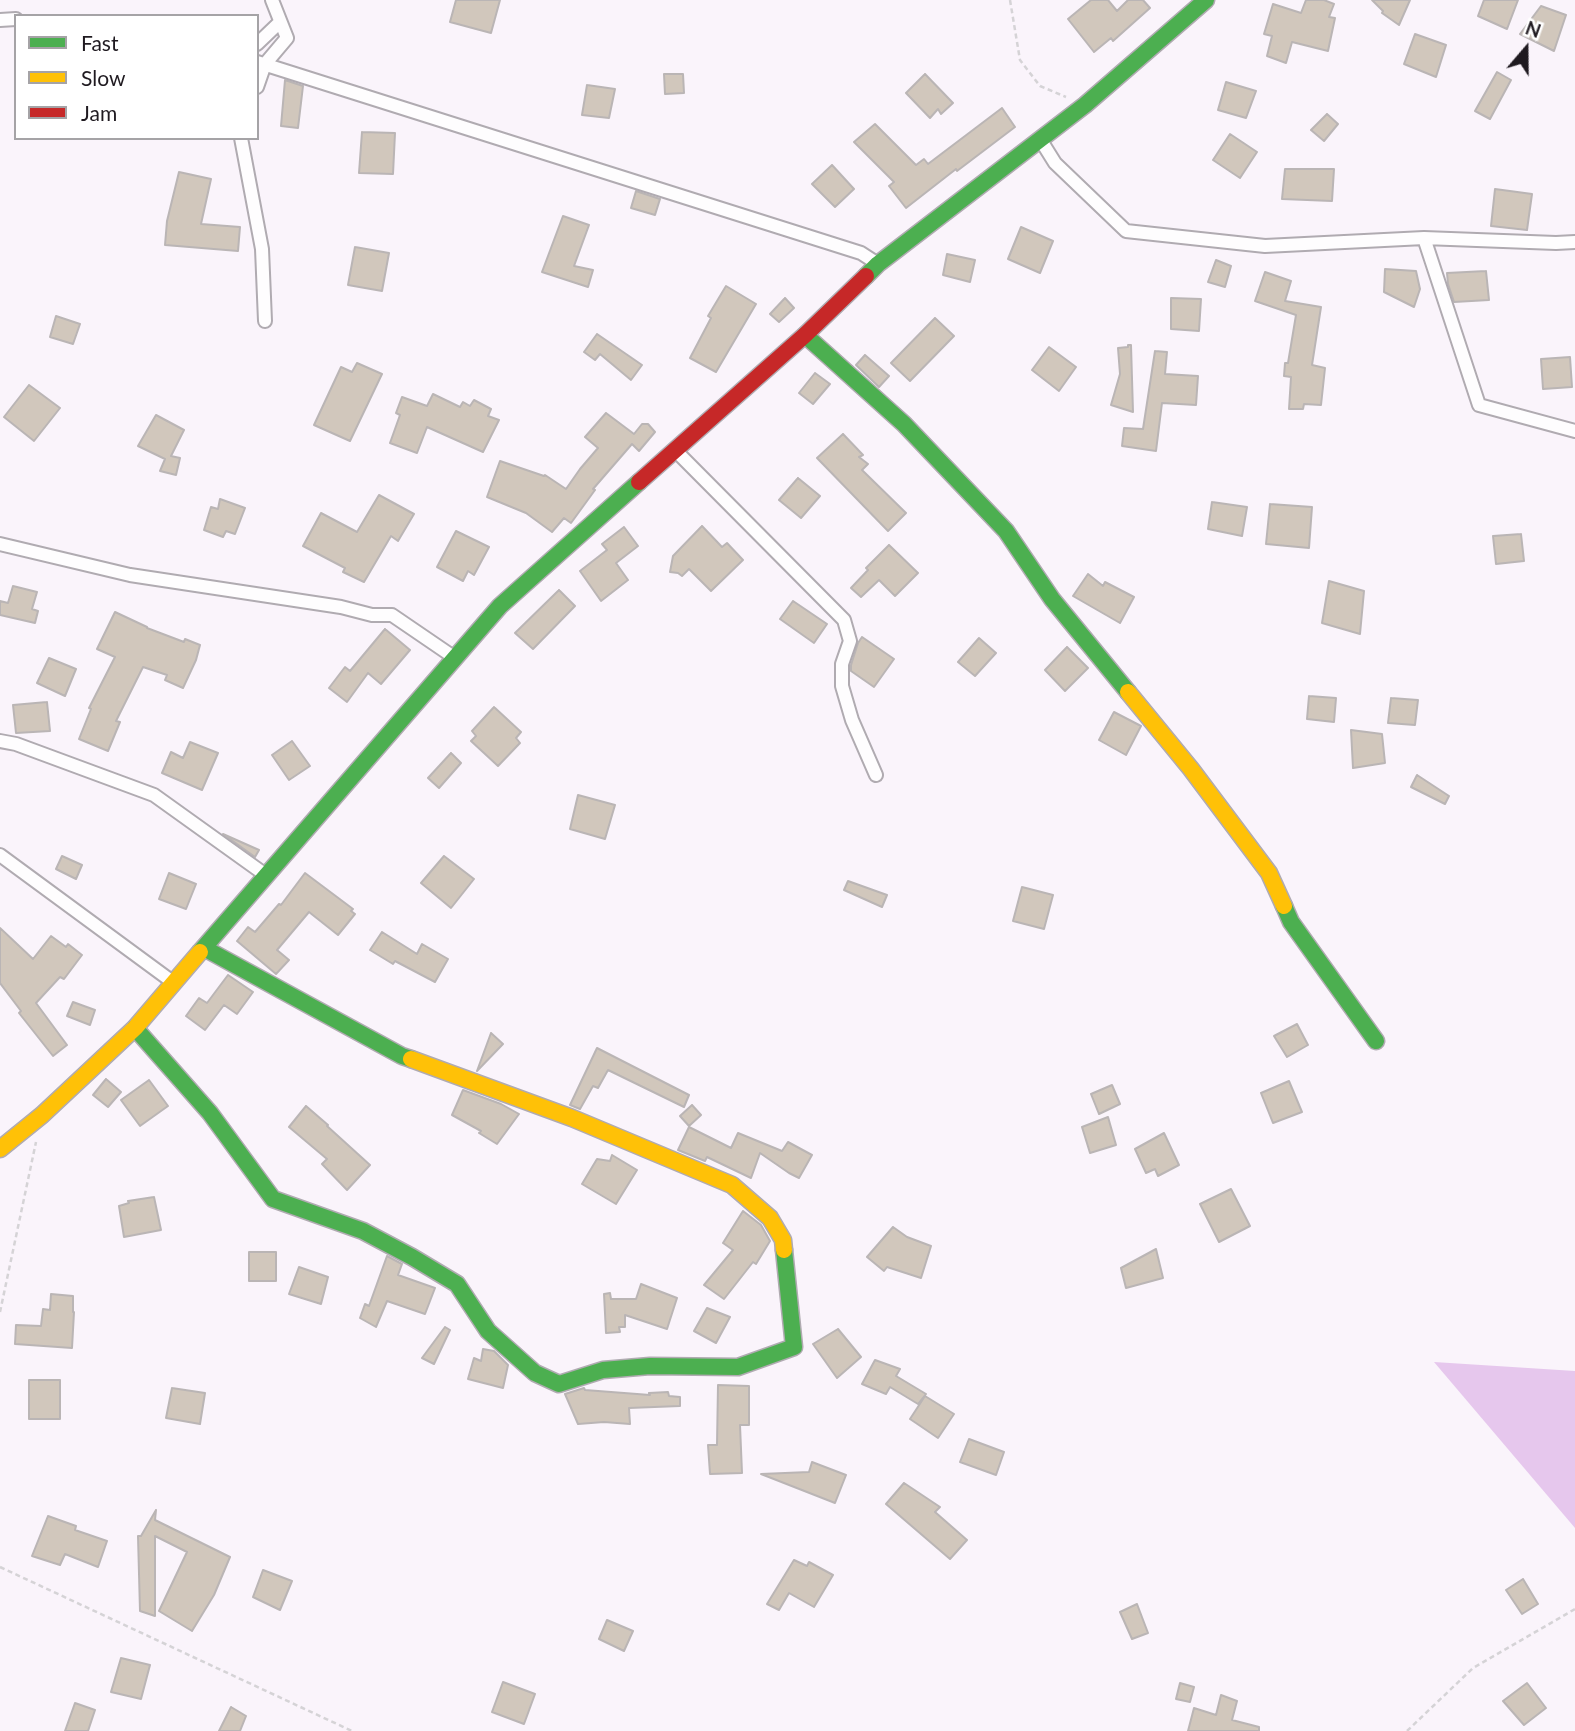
<!DOCTYPE html>
<style>
body{margin:0}
#map{position:relative;width:1575px;height:1731px;overflow:hidden;background:#faf4fb;font-family:Lato,sans-serif}
canvas{display:block}
.legend{position:absolute;left:14px;top:14px;width:245px;height:126px;box-sizing:border-box;background:#fff;border:2px solid #a5a3a6;margin:0;padding:9px 12px;list-style:none;font-size:21px;color:#1f1a20}
.legend li{display:flex;align-items:center;gap:14px;height:35px}
.legend b{width:35px;border:2px solid #a5a3a6}
.north{position:absolute;left:1491px;top:14px;width:70px;height:70px;-webkit-text-stroke:5px #fff;paint-order:stroke;rotate:20deg;font-size:19px;font-weight:700;line-height:28px;text-align:center;color:#1f1a20}
.north::after{content:'';display:block;margin:auto;width:24px;height:32px;background:#1f1a20;clip-path:polygon(50% 0,100% 100%,50% 72%,0 100%)}
</style>
<div id="map">
<canvas width="1575" height="1731"></canvas>
<ul class="legend">
<li><b style="height:9px;background:#4caf50"></b>Fast</li>
<li><b style="height:9px;background:#ffc107"></b>Slow</li>
<li><b style="height:9px;background:#c62828"></b>Jam</li>
</ul>
<div class="north">N</div>
</div>
<script>
const ctx = document.querySelector('canvas').getContext('2d');
ctx.lineJoin = 'round';
function fillPath(path, color) { ctx.fillStyle = color; ctx.fill(path, 'evenodd'); }
const poly = rows => new Path2D(rows.map(r => 'M' + r).join(''));
function stroke(path, color, width, dash) { ctx.strokeStyle = color; ctx.lineWidth = width; ctx.lineCap = dash ? 'butt' : 'round'; ctx.setLineDash(dash || []); ctx.stroke(path); }
fillPath(poly([
 [1434,1362,1575,1371,1575,1528]
]), '#e6c7ed');
const building = poly([
 [456,0,500,0,491,33,450,22,456,0],
 [1091,0,1108,0,1117,11,1128,0,1143,0,1150,8,1113,41,1111,38,1094,52,1068,19,1091,0],
 [1306,0,1324,0,1334,4,1329,17,1335,18,1328,51,1292,42,1286,63,1267,56,1272,36,1264,34,1273,4,1301,13,1306,0],
 [1372,0,1410,0,1399,25,1382,13,1383,11,1372,0],
 [1484,0,1518,0,1507,29,1478,16,1484,0],
 [1541,6,1566,15,1554,51,1520,34,1541,6],
 [1415,34,1446,45,1436,77,1404,64,1415,34],
 [1497,72,1511,80,1490,119,1475,111,1497,72],
 [664,74,683,74,684,93,665,94,664,74],
 [925,74,953,103,941,114,938,109,930,118,906,93,925,74],
 [285,80,303,86,298,128,281,126,285,80],
 [1226,82,1256,91,1246,118,1218,110,1226,82],
 [587,85,615,89,609,118,582,115,587,85],
 [1002,108,1015,127,957,171,956,169,906,208,889,186,894,182,854,142,875,124,916,165,924,159,928,164,1002,108],
 [1327,114,1338,124,1324,141,1311,130,1327,114],
 [362,132,395,133,393,174,359,173,362,132],
 [1230,134,1257,152,1240,178,1213,160,1230,134],
 [832,165,854,189,835,207,812,184,832,165],
 [1285,169,1334,169,1332,201,1282,199,1285,169],
 [179,172,211,179,201,224,240,227,238,251,165,245,167,221,179,172],
 [1495,189,1532,194,1527,230,1491,226,1495,189],
 [636,191,660,199,655,215,631,208,636,191],
 [563,216,589,225,574,266,593,270,588,287,542,272,563,216],
 [1021,227,1053,241,1040,273,1008,259,1021,227],
 [355,247,389,253,382,291,348,285,355,247],
 [947,254,975,260,970,282,943,275,947,254],
 [1216,260,1231,266,1225,287,1208,282,1216,260],
 [1385,269,1416,271,1420,289,1414,307,1384,292,1385,269],
 [1486,271,1489,300,1454,302,1448,284,1447,273,1486,271],
 [1265,272,1291,281,1285,301,1321,307,1312,365,1325,368,1321,405,1304,404,1303,409,1289,409,1291,377,1284,376,1285,363,1288,363,1296,315,1255,301,1265,272],
 [726,286,756,304,716,372,690,358,711,318,708,316,726,286],
 [785,298,794,308,779,322,770,314,785,298],
 [1171,298,1201,299,1199,331,1171,329,1171,298],
 [56,316,80,324,73,344,50,337,56,316],
 [935,318,954,336,910,381,891,363,935,318],
 [597,334,642,365,631,380,600,354,595,360,584,352,597,334],
 [1128,345,1131,345,1133,412,1111,405,1120,374,1118,348,1128,347,1128,345],
 [1049,347,1076,367,1059,391,1032,370,1049,347],
 [1155,351,1167,352,1165,374,1198,376,1196,405,1162,403,1156,451,1122,446,1124,428,1143,429,1155,351],
 [865,355,889,376,879,387,856,365,865,355],
 [1570,357,1572,387,1543,389,1541,359,1570,357],
 [357,363,382,374,350,441,314,425,341,367,352,372,357,363],
 [815,373,830,384,813,404,799,393,815,373],
 [29,385,60,408,34,441,4,417,29,385],
 [433,394,460,407,463,402,470,406,474,400,491,409,488,416,499,420,483,452,427,427,417,453,390,443,400,415,396,413,402,397,427,406,433,394],
 [606,413,634,434,642,424,648,424,655,432,639,451,632,444,593,489,595,490,571,523,564,518,552,532,526,513,487,497,500,461,544,476,545,475,566,489,580,469,598,448,585,437,606,413],
 [156,415,184,430,171,456,180,458,176,475,160,471,165,459,138,446,156,415],
 [843,434,863,455,859,457,868,464,862,470,906,513,888,531,817,458,843,434],
 [798,478,820,496,801,518,779,500,798,478],
 [379,495,414,514,398,541,391,536,364,582,343,572,345,568,303,546,321,513,357,532,379,495],
 [220,499,245,508,235,534,226,531,223,537,204,530,211,507,218,509,220,499],
 [1212,502,1247,507,1242,536,1208,529,1212,502],
 [1270,504,1312,507,1309,548,1266,544,1270,504],
 [702,526,722,547,727,543,743,560,711,591,689,569,682,576,678,573,670,572,673,556,702,526],
 [624,527,638,546,616,563,628,580,601,601,580,571,607,550,602,544,624,527],
 [456,531,489,547,474,575,468,571,463,581,437,567,456,531],
 [1521,534,1524,561,1496,564,1493,536,1521,534],
 [889,545,918,573,895,596,879,580,861,597,851,588,868,570,866,568,889,545],
 [1088,574,1103,586,1105,582,1134,597,1120,623,1073,596,1088,574],
 [1329,581,1364,591,1360,634,1322,623,1329,581],
 [13,586,37,592,32,609,38,611,35,623,0,615,0,601,8,603,13,586],
 [559,590,575,606,533,649,515,633,559,590],
 [793,601,827,624,814,643,780,619,793,601],
 [115,612,147,627,147,628,184,642,185,639,200,645,196,660,183,688,165,680,167,675,143,667,116,721,120,722,108,751,79,739,91,709,89,708,115,657,97,649,115,612],
 [385,629,410,650,381,684,368,673,347,702,329,688,345,667,350,671,385,629],
 [862,637,894,659,874,687,851,671,851,665,858,643,862,637],
 [979,638,996,653,975,676,958,662,979,638],
 [1067,647,1088,668,1065,691,1045,670,1067,647],
 [49,658,76,669,65,696,37,683,49,658],
 [1309,696,1336,698,1334,722,1307,719,1309,696],
 [1391,698,1418,700,1415,725,1388,723,1391,698],
 [47,702,50,731,16,733,13,705,47,702],
 [494,707,521,732,516,738,520,743,498,766,471,741,476,736,472,731,494,707],
 [1114,712,1141,726,1126,755,1099,740,1114,712],
 [1351,730,1382,734,1385,763,1353,768,1351,730],
 [292,741,310,766,289,780,272,755,292,741],
 [190,742,218,753,202,790,162,773,171,752,183,758,190,742],
 [451,753,461,763,439,788,428,778,451,753],
 [1417,775,1449,796,1445,804,1411,787,1417,775],
 [578,795,615,805,605,839,570,829,578,795],
 [223,834,259,850,255,857,223,834],
 [62,856,82,865,76,879,56,869,62,856],
 [444,856,474,879,451,908,421,883,444,856],
 [169,873,196,884,186,909,159,899,169,873],
 [305,873,353,909,351,911,355,914,338,935,309,912,277,950,289,960,276,974,237,941,248,927,255,932,279,904,281,905,305,873],
 [848,881,887,895,882,907,844,890,848,881],
 [1022,887,1053,895,1044,929,1013,921,1022,887],
 [0,928,33,959,51,936,66,947,68,944,82,955,64,979,60,977,36,1003,67,1045,53,1056,19,1013,21,1011,0,983,0,928],
 [382,932,417,954,422,944,448,959,435,982,395,961,393,964,370,950,382,932],
 [228,975,253,992,237,1014,224,1005,205,1030,186,1016,199,998,207,1003,228,975],
 [73,1002,95,1010,90,1025,67,1016,73,1002],
 [1297,1024,1308,1045,1287,1057,1274,1036,1297,1024],
 [491,1033,503,1044,477,1071,491,1033],
 [597,1048,689,1095,684,1107,608,1070,598,1088,593,1086,580,1109,570,1105,597,1048],
 [106,1079,121,1092,108,1107,93,1095,106,1079],
 [149,1080,168,1106,140,1126,121,1100,149,1080],
 [1289,1081,1302,1112,1273,1123,1261,1093,1289,1081],
 [1112,1085,1120,1104,1099,1114,1091,1094,1112,1085],
 [463,1090,501,1104,519,1114,497,1144,479,1133,481,1131,452,1115,463,1090],
 [692,1105,701,1115,689,1126,680,1116,692,1105],
 [306,1106,328,1125,327,1126,370,1165,347,1190,322,1164,327,1159,289,1127,306,1106],
 [1108,1117,1116,1145,1090,1153,1082,1127,1108,1117],
 [689,1127,731,1148,738,1133,782,1151,788,1142,812,1155,799,1178,789,1173,760,1153,751,1178,707,1157,705,1161,678,1150,689,1127],
 [1164,1133,1179,1165,1158,1176,1155,1169,1146,1173,1135,1149,1164,1133],
 [612,1155,637,1170,616,1204,582,1184,597,1159,610,1161,612,1155],
 [1231,1189,1250,1226,1219,1242,1200,1204,1231,1189],
 [154,1197,161,1230,124,1237,119,1206,129,1203,128,1201,154,1197],
 [743,1211,761,1225,770,1241,756,1264,753,1262,724,1299,704,1285,733,1250,723,1243,743,1211],
 [893,1227,907,1237,931,1246,921,1278,887,1267,884,1271,867,1257,893,1227],
 [1156,1249,1163,1278,1126,1288,1121,1268,1156,1249],
 [249,1252,276,1252,276,1281,249,1281,249,1252],
 [387,1256,402,1264,398,1275,435,1288,425,1314,387,1301,376,1327,360,1318,365,1304,369,1306,387,1256],
 [299,1267,328,1277,321,1304,289,1294,299,1267],
 [641,1284,677,1298,667,1329,625,1315,625,1327,619,1327,620,1332,606,1333,604,1294,610,1293,611,1299,636,1299,641,1284],
 [51,1294,73,1296,73,1312,74,1312,72,1348,15,1344,16,1325,41,1326,43,1309,50,1310,51,1294],
 [707,1308,730,1317,716,1343,694,1331,707,1308],
 [445,1327,450,1330,434,1364,422,1358,445,1327],
 [838,1329,861,1357,837,1378,813,1344,838,1329],
 [483,1349,494,1351,508,1365,503,1388,468,1379,474,1358,481,1361,483,1349],
 [875,1360,900,1369,896,1376,926,1394,918,1404,890,1387,886,1394,862,1384,875,1360],
 [29,1380,60,1380,60,1419,29,1419,29,1380],
 [718,1385,749,1386,749,1425,740,1425,742,1473,710,1474,708,1445,717,1445,718,1385],
 [172,1388,205,1393,200,1424,166,1418,172,1388],
 [584,1388,585,1390,650,1395,649,1393,668,1392,669,1396,680,1397,680,1406,629,1408,630,1424,604,1422,578,1424,565,1394,584,1388],
 [925,1396,954,1414,938,1438,910,1419,925,1396],
 [969,1439,1004,1452,996,1475,960,1462,969,1439],
 [812,1462,846,1475,835,1503,761,1474,809,1472,812,1462],
 [904,1483,940,1507,935,1512,967,1540,950,1559,886,1504,904,1483],
 [156,1510,155,1520,230,1557,214,1595,192,1631,159,1611,187,1552,155,1536,155,1616,140,1611,138,1536,141,1536,156,1510],
 [48,1516,76,1526,75,1530,107,1541,98,1567,65,1554,60,1565,32,1556,48,1516],
 [794,1560,807,1566,809,1562,833,1575,814,1607,789,1593,779,1610,767,1604,794,1560],
 [263,1570,292,1581,280,1610,253,1597,263,1570],
 [1523,1579,1538,1604,1522,1614,1506,1590,1523,1579],
 [1137,1604,1148,1633,1132,1639,1120,1612,1137,1604],
 [607,1620,633,1631,624,1651,599,1639,607,1620],
 [121,1658,150,1665,141,1699,111,1692,121,1658],
 [503,1682,535,1694,524,1724,492,1712,503,1682],
 [1180,1683,1194,1687,1190,1702,1176,1699,1180,1683],
 [1527,1683,1546,1708,1524,1725,1503,1701,1527,1683],
 [1221,1695,1237,1701,1232,1720,1259,1727,1259,1731,1188,1731,1194,1708,1216,1715,1221,1695],
 [75,1703,95,1710,88,1731,65,1731,75,1703],
 [231,1707,246,1716,240,1731,219,1731,231,1707]
]);
fillPath(building, '#d1c7bc');
stroke(building, '#bab5b5', 2);
const street = poly([
 [0,20,16,19],
 [257,44,280,22],
 [257,62,861,253,878,264],
 [257,87,265,64,287,38,272,0],
 [241,138,262,249,265,321],
 [1040,139,1055,163,1126,231,1265,246,1424,238,1556,243,1575,242],
 [1424,238,1479,405,1575,431],
 [675,450,844,620,850,641,842,664,842,686,852,720,876,775],
 [0,544,130,575,341,607,372,615,392,615,455,658],
 [0,741,16,744,154,795,267,876],
 [0,855,174,983]
]);
const fast = poly([
 [866,276,878,264,1085,105,1206,0],
 [805,335,904,424,1006,531,1052,599,1128,692],
 [1284,906,1291,922,1376,1041],
 [204,948,402,1056,411,1059],
 [200,952,500,606,639,482],
 [135,1028,210,1113,273,1199,363,1231,412,1257,457,1284,488,1331,535,1373,559,1384,603,1370,650,1366,738,1367,794,1347,784,1250]
]);
const slow = poly([
 [1128,692,1191,769,1269,873,1284,906],
 [411,1059,572,1118,732,1185,770,1218,783,1240,784,1250],
 [0,1149,42,1115,135,1028,200,952]
]);
const jam = poly([
 [639,482,805,335,866,276]
]);
stroke(street, '#b0abb1', 16);
stroke(fast, '#b0abb1', 19);
stroke(slow, '#b0abb1', 19);
stroke(jam, '#b0abb1', 19);
stroke(poly([
 [1010,0,1020,60,1040,86,1066,97],
 [0,1312,36,1142],
 [0,1567,352,1731],
 [1407,1731,1473,1668,1575,1609]
]), '#d5d3d6', 2.5, [5, 3.5]);
stroke(street, '#fefdfe', 12);
stroke(fast, '#4caf50', 16);
stroke(slow, '#ffc107', 16);
stroke(jam, '#c62828', 16);
</script>
